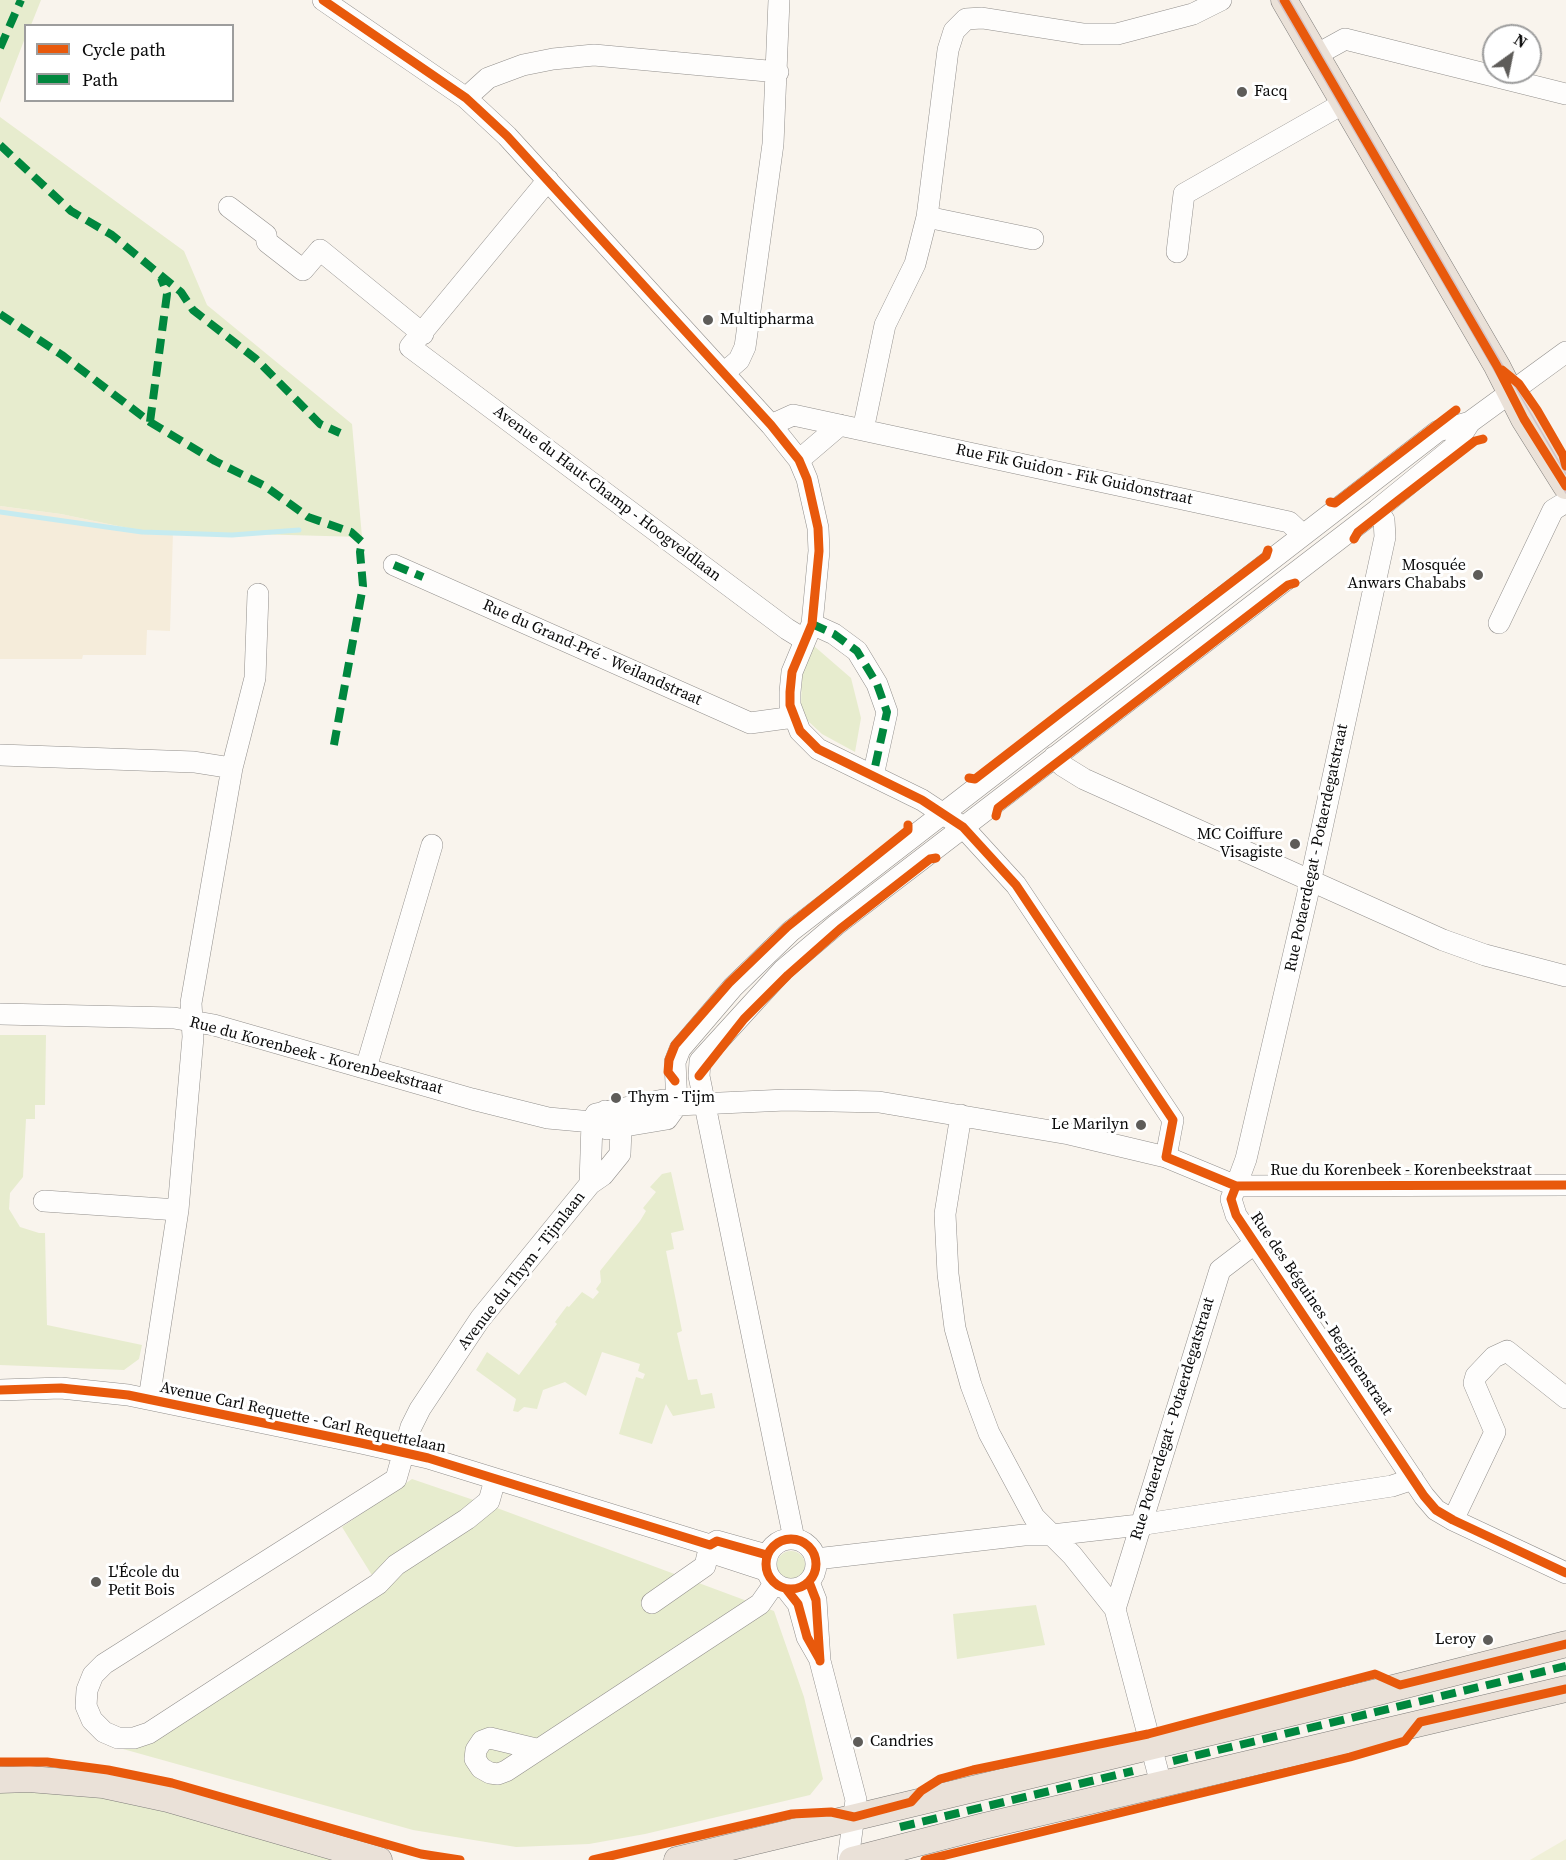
<!DOCTYPE html>
<meta charset="utf-8">
<style>
body{margin:0}
#map{position:relative;width:1566px;height:1860px;overflow:hidden;background:#f9f4ed;font-family:"Source Serif 4",serif}
canvas{display:block}
.legend{position:absolute;left:24px;top:24px;width:210px;height:78px;box-sizing:border-box;background:#fff;border:2px solid #9d9d9d;margin:0;padding:8px 10px;list-style:none;font-size:18px;color:#0a0a0a}
.legend li{display:flex;align-items:center;gap:12px;height:30px}
.legend b{width:30px;border:2px solid #9d9d9d}
.north{position:absolute;left:1482px;top:24px;width:60px;height:60px;box-sizing:border-box;background:#fff;border:2px solid #9d9d9d;border-radius:50%;rotate:33deg;font-size:16px;font-weight:700;line-height:24px;text-align:center;color:#0a0a0a}
.north::after{content:'';display:block;margin:auto;width:21px;height:27px;background:#5e5c59;clip-path:polygon(50% 0,100% 100%,50% 72%,0 100%)}
</style>
<div id="map">
<canvas width="1566" height="1860"></canvas>
<ul class="legend">
<li><b style="height:8px;background:#e8590c"></b>Cycle path</li>
<li><b style="height:8px;background:#00873e"></b>Path</li>
</ul>
<div class="north">N</div>
</div>
<script>
const ctx = document.querySelector('canvas').getContext('2d');
ctx.lineJoin = 'round';
function fillPath(path, color) { ctx.fillStyle = color; ctx.fill(path, 'evenodd'); }
const poly = rows => new Path2D(rows.map(r => 'M' + r).join(''));
function stroke(path, color, width, dash) { ctx.strokeStyle = color; ctx.lineWidth = width; ctx.lineCap = dash ? 'butt' : 'round'; ctx.setLineDash(dash || []); ctx.stroke(path); }
function drawText(font, color, halo, rows, align = 'center') {
  ctx.font = font + ' "Source Serif 4",serif'; ctx.lineWidth = 6; ctx.setLineDash([]); ctx.textBaseline = 'middle'; ctx.strokeStyle = halo; ctx.fillStyle = color; for (const [text, x, y, turn = 0] of rows) {
    ctx.save(); ctx.translate(x, y); ctx.rotate((+turn || 0) * Math.PI / 180); ctx.textAlign = isNaN(turn) ? turn : align; if (halo) ctx.strokeText(text, 0, 0); ctx.fillText(text, 0, 0); ctx.restore();
  }
}
fillPath(poly([
 [0,506,61,514,142,531,173,532,170,631,147,630,146,655,83,655,82,659,0,659]
]), '#f5ecda');
fillPath(poly([
 [0,0,41,0,31,25,26,26,25,38,0,103],
 [0,117,184,251,207,305,352,424,362,537,142,531,61,514,0,506],
 [814,646,851,678,861,718,855,752,822,734,808,721,801,706,802,673],
 [0,1035,46,1035,45,1105,35,1105,35,1119,26,1119,23,1177,10,1193,9,1209,20,1227,39,1233,45,1233,47,1325,142,1345,139,1359,124,1370,0,1365],
 [671,1172,684,1230,671,1233,674,1249,666,1251,682,1331,677,1333,688,1380,697,1379,701,1395,712,1393,715,1408,673,1416,666,1404,652,1444,619,1434,636,1377,643,1379,645,1374,638,1371,640,1364,602,1352,586,1396,565,1382,543,1390,537,1409,524,1407,518,1412,513,1411,516,1399,476,1370,487,1352,519,1375,557,1324,555,1322,567,1306,569,1307,582,1292,593,1299,599,1292,596,1289,601,1282,600,1271,640,1221,646,1211,643,1208,656,1192,650,1187,662,1174],
 [412,1479,497,1508,774,1611,804,1697,823,1779,810,1795,645,1834,589,1844,516,1847,413,1830,123,1749,378,1585,342,1527],
 '777 1565a14 14 0 1 1 28 0a14 14 0 1 1-28 0Z',
 [1036,1605,1045,1645,957,1659,953,1614],
 [0,1787,137,1800,347,1860,0,1860]
]), '#e7ecce');
fillPath(poly([
 [1566,1839,1566,1860,1530,1860]
]), '#f0f0d8');
stroke(poly([
 [0,512,142,532,232,535,299,530]
]), '#c6ebf0', 5);
const minor = poly([
 [323,0,466,98,507,136,771,425,799,460,807,479,818,528,819,551,812,624,792,672,790,692,790,705,800,731,818,749,922,800,963,827,1016,885,1173,1120,1166,1157,1236,1186,1231,1199,1236,1215,1424,1496,1436,1510,1453,1520,1566,1573],
 [1316,55,1345,39,1566,94],
 [466,98,488,78,523,65,553,59,594,55,778,72],
 [548,180,410,347,787,629,805,640],
 [229,207,266,235,267,242,303,270,320,250,423,334],
 [927,217,948,50,954,31,966,19,982,18,1084,34,1117,34,1193,14,1221,0],
 [1177,252,1184,194,1344,103],
 [724,373,739,360,745,347,773,144,779,0],
 [771,425,793,415,1289,522,1303,535],
 [863,430,885,325,915,264,927,217,1033,239],
 [799,460,840,425],
 [1377,510,1384,520,1385,537,1307,897,1246,1159,1236,1186,1566,1185],
 [394,565,750,723,794,717],
 [1499,623,1553,510,1566,502],
 [812,624,834,634,857,651,877,684,887,712,873,776],
 [0,755,194,762,232,768],
 [1054,757,1063,766,1084,779,1443,940,1485,955,1566,976],
 [0,1014,174,1018,214,1025,472,1099,548,1118,592,1122,607,1129,667,1119,677,1105],
 [366,1068,432,845],
 [677,1105,675,1062,680,1049,733,987,791,931,1438,431,1470,422],
 [961,1115,945,1214,948,1274,955,1328,971,1385,989,1433,1034,1517,1072,1555,1115,1609,1161,1784],
 [590,1184,592,1122,596,1114,663,1100,677,1105,786,1100,879,1102,1069,1134,1166,1157],
 [44,1201,178,1210],
 [0,1390,61,1388,128,1395,361,1443,428,1458,710,1545,717,1541,767,1555],
 [149,1399,178,1210,193,1037,191,1003,232,768,255,678,258,594],
 [495,1480,489,1501,467,1519,396,1565,378,1584,149,1733,134,1738,118,1738,104,1732,92,1720,86,1706,87,1690,93,1675,104,1664,396,1479,411,1427,420,1409,480,1319,590,1184,603,1175,620,1154,621,1129,605,1111],
 [1453,1520,1495,1432,1474,1383,1476,1376,1494,1357,1507,1351,1566,1398],
 '766 1564a25 25 0 1 1 50 0a25 25 0 1 1-50 0Z',
 [794,1539,699,1076,700,1061,783,970,836,925,1377,510,1453,448,1470,422,1566,352],
 [712,1548,716,1554,765,1570],
 [816,1559,1024,1535,1052,1535,1139,1525,1392,1486,1413,1479],
 [809,1582,816,1600,820,1661,856,1800,848,1860],
 [787,1590,798,1604,807,1637,819,1658],
 [652,1603,705,1566,710,1545],
 [1115,1609,1220,1270,1254,1244],
 [536,1749,490,1738,482,1741,476,1750,475,1759,481,1768,490,1773,498,1774,506,1771,760,1604,774,1584]
]);
const major = poly([
 [1284,0,1497,366,1524,419,1566,486],
 [0,1780,29,1779,103,1785,168,1799,379,1860],
 [677,1860,1378,1692,1566,1644],
 [852,1860,984,1826,1566,1689]
]);
stroke(minor, '#928f8c', 22);
stroke(major, '#7f7d7a', 27);
stroke(minor, '#fefdfc', 21);
stroke(major, '#eae1d8', 26);
stroke(poly([
 [1278,0,1566,493],
 [1290,0,1566,474]
]), '#d4c4c7', 1.5);
stroke(poly([
 [0,48,21,0],
 [0,145,71,211,112,235,181,292,193,310,256,359,320,424,340,433],
 [0,314,62,355,150,422,215,461,265,486,308,517,351,532,362,542,360,552,363,586,333,750],
 [150,422,167,294,161,278],
 [394,565,423,577],
 [812,624,834,634,857,651,877,684,887,712,873,776],
 [1173,1761,1566,1666],
 [900,1827,1133,1771]
]), '#00873e', 8, [15, 8]);
stroke(poly([
 [323,0,466,98,507,136,771,425,799,460,807,479,818,528,819,551,812,624,792,672,790,692,790,705,800,731,818,749,922,800,963,827,1016,885,1173,1120,1166,1157,1236,1186,1231,1199,1236,1215,1424,1496,1436,1510,1453,1520,1566,1573],
 [1284,0,1497,366,1524,419,1566,486],
 [1502,370,1519,384,1537,410,1563,455,1566,466],
 [1330,502,1335,503,1456,410],
 [1354,539,1358,532,1400,499,1475,441,1483,439],
 [969,778,975,779,1063,711,1266,556,1268,550],
 [996,816,998,808,1288,585,1295,583],
 [699,1076,744,1019,788,975,840,929,930,859,936,858],
 [675,1081,668,1072,669,1060,675,1045,729,983,787,927,908,830,908,825],
 [1236,1186,1566,1185],
 [0,1390,61,1388,128,1395,361,1443,428,1458,710,1545,717,1541,767,1555],
 '766 1564a25 25 0 1 1 50 0a25 25 0 1 1-50 0Z',
 [809,1582,816,1600,820,1661],
 [787,1590,798,1604,807,1637,820,1660],
 [0,1762,47,1762,108,1770,172,1783,421,1854,460,1860],
 [593,1860,792,1814,831,1812,854,1817,911,1802,921,1791,940,1779,973,1770,1148,1734,1375,1674,1400,1685,1566,1644],
 [925,1860,1350,1757,1405,1741,1420,1722,1566,1689]
]), '#e8590c', 9);
for (const [x, y, r, color] of [
 [1242,92,6,"#5e5c59"],
 [708,320,6,"#5e5c59"],
 [1478,575,6,"#5e5c59"],
 [1295,844,6,"#5e5c59"],
 [616,1098,6,"#5e5c59"],
 [1141,1125,6,"#5e5c59"],
 [96,1582,6,"#5e5c59"],
 [1488,1640,6,"#5e5c59"],
 [858,1742,6,"#5e5c59"]
]) { const dot = new Path2D(); dot.arc(x, y, r, 0, 2 * Math.PI); ctx.fillStyle = color; ctx.fill(dot); stroke(dot, '#fff', 2); }
drawText('16px', '#0a0a0a', '#fff', [
 ["Facq",1254,92],
 ["Multipharma",720,320],
 ["Mosquée",1466,566,"right"],
 ["Anwars Chababs",1466,584,"right"],
 ["MC Coiffure",1283,835,"right"],
 ["Visagiste",1283,853,"right"],
 ["Thym - Tijm",628,1098],
 ["Le Marilyn",1129,1125,"right"],
 ["L'École du",108,1573],
 ["Petit Bois",108,1591],
 ["Leroy",1476,1640,"right"],
 ["Candries",870,1742]
], 'left');
drawText('16px', '#0a0a0a', '#fff', [
 ["Rue Fik Guidon - Fik Guidonstraat",1074,475,12],
 ["Avenue du Haut-Champ - Hoogveldlaan",607,494,37],
 ["Rue du Grand-Pré - Weilandstraat",592,653,24],
 ["Rue Potaerdegat - Potaerdegatstraat",1317,848,-78],
 ["Rue du Korenbeek - Korenbeekstraat",316,1056,15],
 ["Rue du Korenbeek - Korenbeekstraat",1401,1171],
 ["Avenue du Thym - Tijmlaan",522,1271,-52],
 ["Rue des Béguines - Begijnenstraat",1321,1314,56],
 ["Avenue Carl Requette - Carl Requettelaan",303,1418,12],
 ["Rue Potaerdegat - Potaerdegatstraat",1173,1419,-73]
]);
</script>
